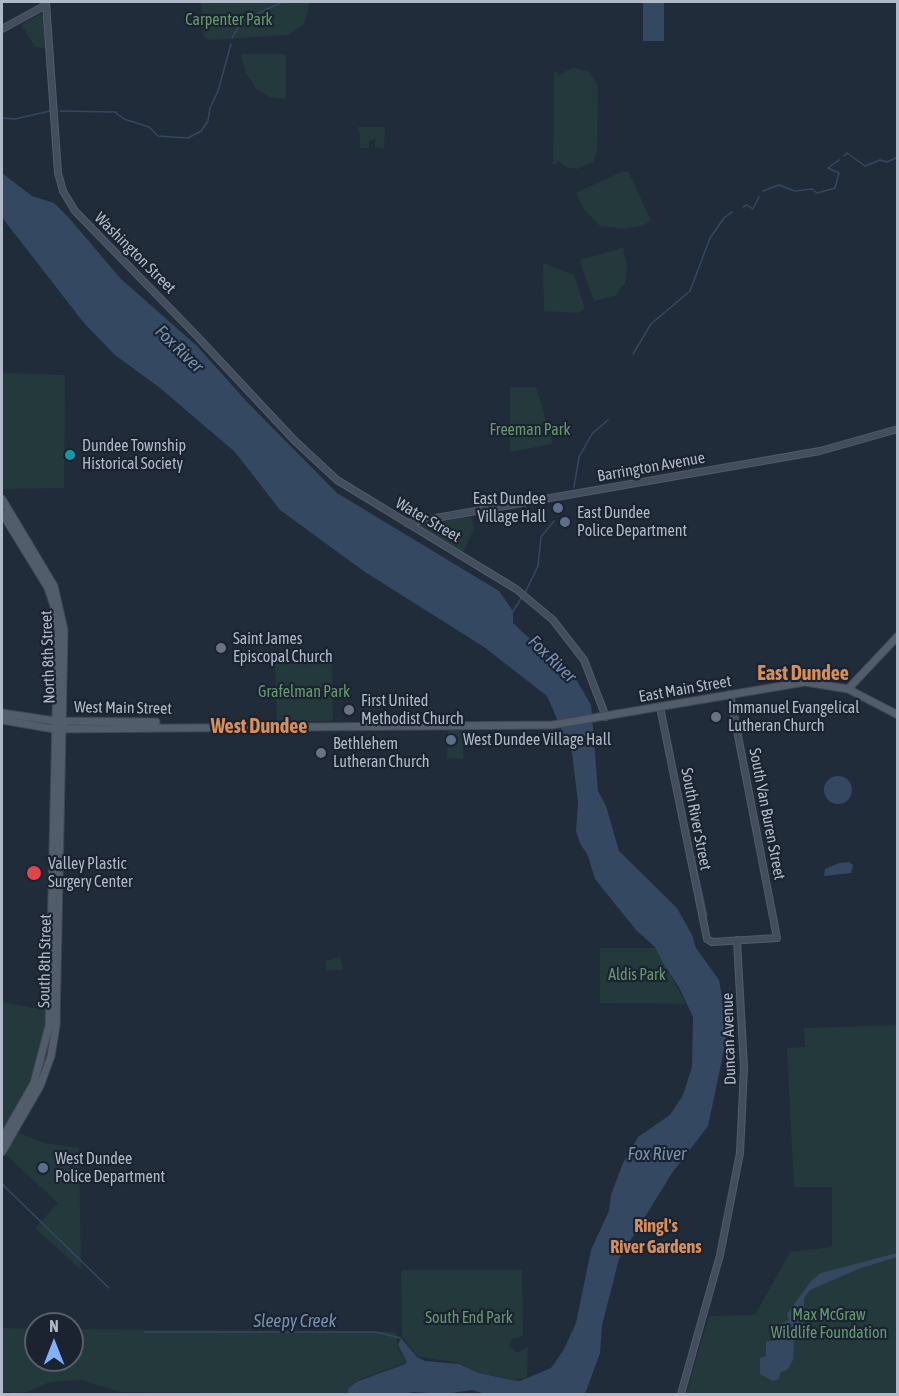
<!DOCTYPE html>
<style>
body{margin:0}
#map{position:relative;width:899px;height:1396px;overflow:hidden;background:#212c3a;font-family:"Asap Condensed",sans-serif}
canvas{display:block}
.frame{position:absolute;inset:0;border:3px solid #afb9c7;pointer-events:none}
.north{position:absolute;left:24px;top:1312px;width:60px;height:60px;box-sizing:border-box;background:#1a232f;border:2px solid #565f6c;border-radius:50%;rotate:0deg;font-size:16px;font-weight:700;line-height:24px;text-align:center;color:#afb9c7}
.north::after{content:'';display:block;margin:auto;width:21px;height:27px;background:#80b2fb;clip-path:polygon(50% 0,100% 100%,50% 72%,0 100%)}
</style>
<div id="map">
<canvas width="899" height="1396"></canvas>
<div class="frame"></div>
<div class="north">N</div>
</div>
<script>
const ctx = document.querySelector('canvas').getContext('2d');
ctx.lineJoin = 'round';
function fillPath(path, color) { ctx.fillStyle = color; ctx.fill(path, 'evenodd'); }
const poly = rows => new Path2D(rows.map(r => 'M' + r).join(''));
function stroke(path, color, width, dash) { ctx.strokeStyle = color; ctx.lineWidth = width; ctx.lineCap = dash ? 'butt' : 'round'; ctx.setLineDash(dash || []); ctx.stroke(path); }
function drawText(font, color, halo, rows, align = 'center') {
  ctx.font = font + ' "Asap Condensed",sans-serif'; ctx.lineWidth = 4.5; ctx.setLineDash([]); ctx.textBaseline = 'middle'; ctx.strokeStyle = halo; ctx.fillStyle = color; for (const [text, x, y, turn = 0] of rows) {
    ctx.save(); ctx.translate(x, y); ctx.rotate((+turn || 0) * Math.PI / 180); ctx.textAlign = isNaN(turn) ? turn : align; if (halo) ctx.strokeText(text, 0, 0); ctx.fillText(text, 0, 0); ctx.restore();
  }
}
fillPath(poly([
 [201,2,309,2,308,11,303,25,289,35,208,40,203,35],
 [40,14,45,17,47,45,44,48,35,47,21,25],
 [241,54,284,54,286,56,286,99,270,97,256,89,245,72],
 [572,68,588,71,598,86,597,153,593,162,577,169,566,167,558,160,557,164,553,164,554,71,557,72,558,76],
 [358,127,385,127,384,149,375,147,375,137,373,140,369,141,369,148,360,148,360,134],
 [623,171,629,172,651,221,642,226,624,229,600,226,584,209,576,193],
 [623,248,627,266,625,283,615,296,594,301,580,262,582,259],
 [543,263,574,275,585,309,577,313,544,311],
 [2,373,65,375,64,488,2,489],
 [510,387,536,387,553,444,510,452],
 [471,516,474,529,463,553,420,526],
 [275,664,332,664,333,721,277,721],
 [448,726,463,726,463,759,447,758],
 [600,948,656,948,686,1004,600,1003],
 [340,957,343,970,327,970,325,961],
 [2,1002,45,1010,48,1014,43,1047,29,1087,2,1134],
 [897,1025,897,1394,686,1394,709,1316,755,1315,790,1252,832,1247,832,1187,794,1187,787,1048,805,1047,804,1028],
 [17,1132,44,1143,79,1148,81,1270,35,1228,58,1203,4,1153],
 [404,1270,522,1270,523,1336,512,1339,509,1346,518,1353,528,1346,527,1378,511,1380,480,1373,459,1363,417,1356,402,1337,401,1272],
 [2,1328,36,1329,36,1360,72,1360,72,1329,396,1332,398,1348,407,1362,356,1381,349,1388,347,1394,120,1392,82,1380,50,1382,28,1392,15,1393,2,1391]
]), '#23393b');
fillPath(poly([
 [643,2,664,2,664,41,643,41],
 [2,173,32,196,54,203,69,218,121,279,197,346,248,403,337,493,499,591,513,611,513,623,563,670,573,674,591,705,598,791,606,806,619,851,677,908,692,935,696,948,719,980,728,1031,708,1126,672,1173,619,1259,602,1325,600,1353,585,1394,486,1394,472,1390,445,1394,412,1392,407,1394,347,1394,349,1388,356,1382,405,1364,407,1362,398,1345,401,1338,417,1357,425,1361,459,1364,479,1373,511,1380,520,1381,551,1368,563,1351,576,1323,591,1250,609,1211,611,1195,623,1163,638,1137,670,1115,683,1095,692,1067,693,1017,679,987,664,965,655,947,636,930,595,879,588,856,580,843,576,831,578,802,572,753,547,696,484,647,365,572,280,510,235,452,160,388,115,355,84,323,4,220,2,215],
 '824 790a14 14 0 1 1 28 0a14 14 0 1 1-28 0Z',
 [849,862,853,865,851,873,824,876,825,869,839,863],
 [897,1253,897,1257,861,1268,810,1290,804,1298,804,1321,794,1342,793,1360,788,1369,780,1373,779,1379,773,1381,760,1374,760,1358,766,1356,766,1342,775,1340,775,1331,780,1324,789,1320,787,1314,811,1281,821,1273]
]), '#344862');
stroke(poly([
 [232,38,242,21,282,2],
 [60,111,115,112,124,119,149,127,158,136,188,138,201,131,208,121,210,108,218,91,231,44],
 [2,118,15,119,50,111],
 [844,156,847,153,865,166,880,160,887,162,898,157],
 [763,191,779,185,795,191,812,189,817,193,835,188,839,173,828,168,839,160],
 [743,207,747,205,753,209,759,197],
 [633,354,651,324,690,291,710,238,724,218,732,212],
 [574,487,579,457,592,434,608,420],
 [525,593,538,566,541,537,554,521],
 [512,613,522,597],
 [702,855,694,857,707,916],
 [2,1184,109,1288],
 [144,1332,376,1332,400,1338]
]), '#344862', 1.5);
const secondary = poly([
 [46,2,58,173,63,191,75,211,195,334,294,440,337,480,516,589,553,620,584,660,606,717],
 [2,29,46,5],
 [407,523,820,451,898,429],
 [660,707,707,939,712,942,777,938,730,694],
 [681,1394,720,1255,740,1153,744,1068,737,940]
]);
const primary = poly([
 [2,499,54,586,64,630,56,1026,51,1056,40,1086,2,1152],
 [2,513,48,588,55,609,58,629,49,1026,34,1083,2,1139],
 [848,689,898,636],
 [2,713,55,721,156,722],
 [2,720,54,729,552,725,805,682,848,689,898,715]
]);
stroke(secondary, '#525c68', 8);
stroke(primary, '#3e4754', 9);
stroke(secondary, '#424d5e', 6);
stroke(primary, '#525d6b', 7);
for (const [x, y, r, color] of [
 [70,455,6,"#0f9aa8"],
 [558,508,6,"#5c6f8a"],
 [565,522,6,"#5c6f8a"],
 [221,648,6,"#6b7280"],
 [349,710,6,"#6b7280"],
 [716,717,6,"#6b7280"],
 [451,740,6,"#5c6f8a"],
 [321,753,6,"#6b7280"],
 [34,873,8,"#e0444e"],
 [43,1168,6,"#5c6f8a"]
]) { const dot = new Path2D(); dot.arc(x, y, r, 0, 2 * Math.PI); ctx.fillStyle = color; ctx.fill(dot); stroke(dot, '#1a232f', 2); }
drawText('16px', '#669870', '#1a232f', [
 ["Carpenter Park",229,20],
 ["Freeman Park",530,430],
 ["Grafelman Park",304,692],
 ["Aldis Park",637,975],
 ["Max McGraw",829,1315],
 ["Wildlife Foundation",829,1333],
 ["South End Park",469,1318]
]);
drawText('16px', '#afb9c7', '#1a232f', [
 ["Washington Street",135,253,45],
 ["Barrington Avenue",651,467,-10],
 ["Water Street",428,520,30],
 ["North 8th Street",48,657,-92],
 ["East Main Street",685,689,-10],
 ["West Main Street",123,708,1],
 ["South Van Buren Street",767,814,79],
 ["South River Street",696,819,79],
 ["South 8th Street",45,961,-89],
 ["Duncan Avenue",729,1039,-92]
]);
drawText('16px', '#afb9c7', '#1a232f', [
 ["Dundee Township",82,446],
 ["Historical Society",82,464],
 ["East Dundee",546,499,"right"],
 ["Village Hall",546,517,"right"],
 ["East Dundee",577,513],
 ["Police Department",577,531],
 ["Saint James",233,639],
 ["Episcopal Church",233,657],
 ["First United",361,701],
 ["Methodist Church",361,719],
 ["Immanuel Evangelical",728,708],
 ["Lutheran Church",728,726],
 ["West Dundee Village Hall",463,740],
 ["Bethlehem",333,744],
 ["Lutheran Church",333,762],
 ["Valley Plastic",48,864],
 ["Surgery Center",48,882],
 ["West Dundee",55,1159],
 ["Police Department",55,1177]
], 'left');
drawText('italic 18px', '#7690b0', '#1a232f', [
 ["Fox River",179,349,44],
 ["Fox River",552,659,44],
 ["Fox River",657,1154],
 ["Sleepy Creek",295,1321]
]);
drawText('bold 18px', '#d78e5a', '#1a232f', [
 ["Ringl's",656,1226],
 ["River Gardens",656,1247]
]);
drawText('bold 20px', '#d78e5a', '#1a232f', [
 ["East Dundee",803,674],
 ["West Dundee",259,727]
]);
</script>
